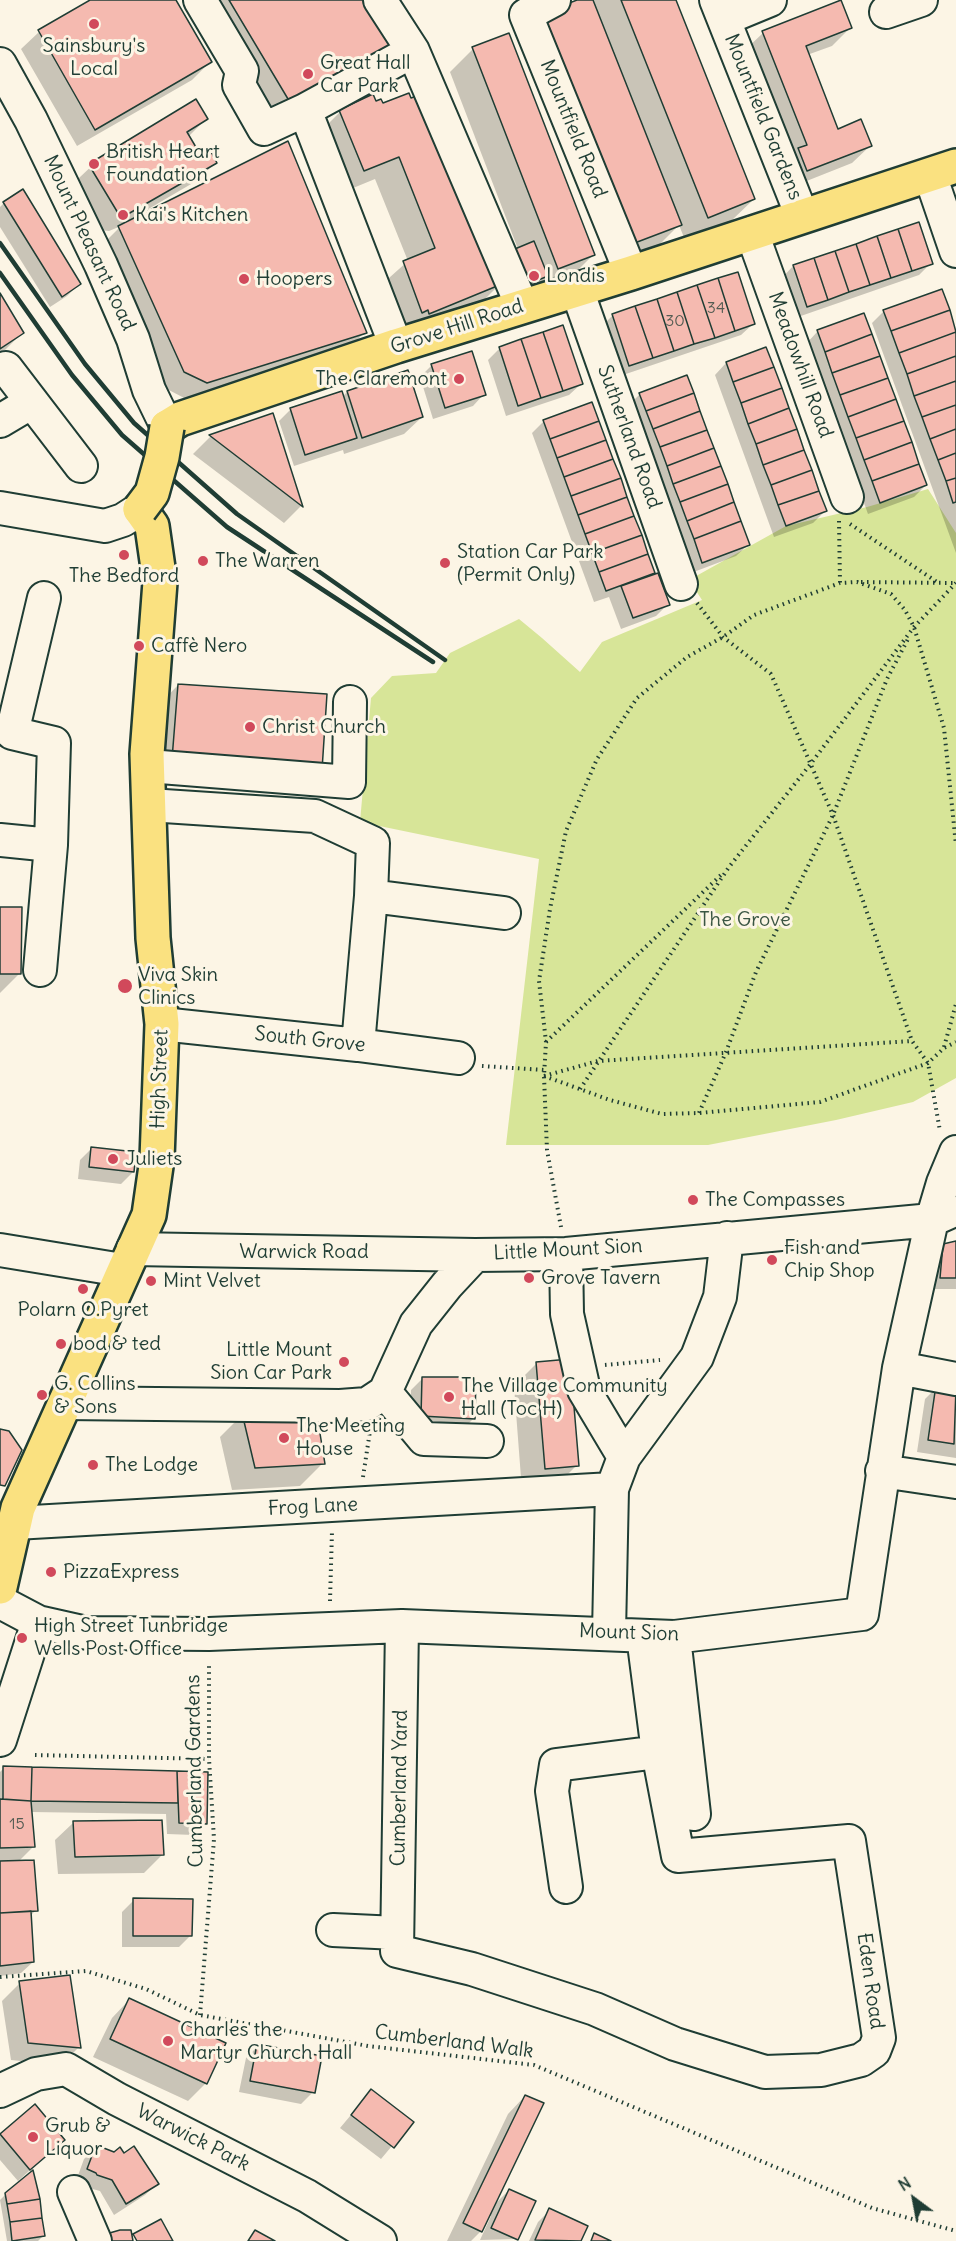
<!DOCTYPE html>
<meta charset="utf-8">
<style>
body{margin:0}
#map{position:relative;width:956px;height:2241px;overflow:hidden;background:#fcf5e5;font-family:Delius,sans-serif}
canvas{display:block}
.north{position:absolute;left:884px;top:2169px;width:60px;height:60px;-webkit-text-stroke:4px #fcf5e5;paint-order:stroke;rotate:328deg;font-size:16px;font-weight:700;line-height:24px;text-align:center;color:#1f3d34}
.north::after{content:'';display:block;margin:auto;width:21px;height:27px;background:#1f3d34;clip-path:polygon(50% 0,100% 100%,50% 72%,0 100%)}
</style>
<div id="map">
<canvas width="956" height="2241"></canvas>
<div class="north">N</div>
</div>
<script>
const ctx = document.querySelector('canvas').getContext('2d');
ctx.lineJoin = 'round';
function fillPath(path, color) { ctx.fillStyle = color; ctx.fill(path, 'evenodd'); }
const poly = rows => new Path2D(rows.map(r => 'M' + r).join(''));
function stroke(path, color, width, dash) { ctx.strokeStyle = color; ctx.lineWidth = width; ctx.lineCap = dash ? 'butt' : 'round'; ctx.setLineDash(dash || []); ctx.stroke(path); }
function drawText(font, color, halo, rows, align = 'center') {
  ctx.font = font + ' Delius,sans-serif'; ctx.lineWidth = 6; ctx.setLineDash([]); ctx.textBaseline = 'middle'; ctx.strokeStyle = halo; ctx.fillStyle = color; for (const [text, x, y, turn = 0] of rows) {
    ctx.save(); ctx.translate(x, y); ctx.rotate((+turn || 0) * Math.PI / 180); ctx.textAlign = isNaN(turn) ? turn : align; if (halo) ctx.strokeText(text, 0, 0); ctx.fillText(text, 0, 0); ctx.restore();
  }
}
fillPath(poly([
 [928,489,956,533,956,1078,913,1102,836,1120,708,1145,506,1145,539,859,360,822,371,698,392,676,436,673,450,653,519,619,542,638,580,672,602,642,702,600,689,580,786,526,867,507]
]), '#d7e598');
fillPath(poly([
 [93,0,174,0,210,62,192,80,77,146,21,49,39,32],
 [192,0,367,0,392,42,369,66,268,127],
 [582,0,675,0,754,199,730,222,685,240,679,225,657,247,609,266,519,39],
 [850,28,832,46,807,55,837,131,870,146,852,163,789,188,745,50,763,33],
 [473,49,593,255,570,278,512,297,518,249,450,72],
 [531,281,531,285,518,290],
 [372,96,500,284,477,307,406,336,380,286,408,261,375,179,341,193,317,135,340,112],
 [206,119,188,137,200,156,215,163,198,180,133,218,134,220,365,332,347,350,188,400,167,389,102,245,121,226,109,231,100,230,75,189,79,178,98,160],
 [4,203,79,284,67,296,50,307,0,227,0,207],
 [918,224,931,263,919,275,795,318,782,278,793,266],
 [941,291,956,331,956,553,872,323,884,311],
 [0,296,22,333,0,355],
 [613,315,753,324,741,335,617,377,601,327],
 [863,315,926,485,914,497,868,514,806,344,817,332],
 [500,348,581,384,569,395,506,416,488,360],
 [726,363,825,511,813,523,774,537,715,375],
 [432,365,484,394,473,406,433,419,420,377],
 [347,392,422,417,404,434,344,454,343,450,294,466,279,421,291,409,342,397],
 [640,394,748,545,736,556,691,573,628,406],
 [591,404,655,576,668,604,656,616,621,629,609,597,594,602,532,433,544,421],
 [272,415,301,506,284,523,193,454,210,437],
 [178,685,326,696,150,782,155,709],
 [0,908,19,974,0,993],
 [92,1148,133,1172,121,1184,78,1179,80,1160],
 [956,1242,956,1289,929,1289,932,1257,944,1245],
 [537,1363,577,1465,554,1488,522,1491,514,1386],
 [423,1378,474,1418,462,1430,410,1427,411,1390],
 [937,1387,956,1390,956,1458,917,1452,925,1399],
 [243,1414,323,1463,300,1486,232,1490,220,1437],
 [4,1768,206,1773,206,1823,194,1835,167,1834,166,1814,31,1812,34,1846,18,1862,36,1910,30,1916,33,1962,21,1973,0,1976,0,1772],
 [73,1823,162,1855,144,1873,58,1874,55,1840],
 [134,1900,191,1935,179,1947,122,1947,122,1912],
 [20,1983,79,2047,61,2065,11,2060,2,2001],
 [129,2000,206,2083,188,2101,93,2057,112,2018],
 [258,2046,313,2092,301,2104,239,2092,246,2058],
 [371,2091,412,2122,381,2159,340,2128],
 [525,2096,493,2206,509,2190,517,2239,480,2240,491,2216,488,2215,481,2231,471,2241,447,2241,508,2114],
 [35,2106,63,2140,18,2181,0,2160,0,2136],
 [96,2147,157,2184,145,2195,114,2215,100,2191,85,2187,76,2181,84,2159],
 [6,2194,44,2235,38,2241,7,2241,0,2200],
 [550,2210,586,2227,580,2241,529,2241,538,2222]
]), '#0003');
const building = poly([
 [90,0,176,0,212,62,95,130,38,30,90,0],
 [229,0,368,0,394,43,291,104,229,0],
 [577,0,593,0,682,225,632,244,541,14,577,0],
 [621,0,676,0,755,199,708,218,621,0],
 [841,0,852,28,806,46,838,129,861,119,872,146,807,171,798,148,807,145,762,31,841,0],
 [509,33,595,255,558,269,472,47,509,33],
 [409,93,411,98,425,93,502,284,429,314,428,310,422,313,403,261,435,248,399,157,364,171,339,110,373,94,376,101,381,99,383,103,409,93],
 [196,99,208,119,187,132,200,154,209,148,217,163,128,214,118,213,92,170,97,159,196,99],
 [288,141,367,333,207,383,184,372,118,226,288,141],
 [23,189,81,284,62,297,3,202,23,189],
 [919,222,933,264,912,271,898,229,919,222],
 [898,229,912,271,891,278,877,236,898,229],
 [877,236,891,278,870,285,856,244,877,236],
 [534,241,548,276,524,286,510,251,534,241],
 [856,244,870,285,849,292,835,251,856,244],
 [835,251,849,292,828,300,814,258,835,251],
 [814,258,828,300,807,307,793,265,814,258],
 [738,272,755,324,735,331,718,278,738,272],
 [718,278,735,331,715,338,697,285,718,278],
 [697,285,715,338,694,344,677,292,697,285],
 [942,289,950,310,891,331,883,310,942,289],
 [677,292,694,344,674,351,657,299,677,292],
 [0,293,24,333,0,349,0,293],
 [657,299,674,351,653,358,635,306,657,299],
 [635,306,653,358,629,366,612,314,635,306],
 [950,310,956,332,899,353,891,331,950,310],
 [864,313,872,334,825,352,817,330,864,313],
 [563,325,583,384,563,391,543,332,563,325],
 [543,332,563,391,541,398,521,339,543,332],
 [956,332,956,356,907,374,899,353,956,332],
 [872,334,880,356,832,373,825,352,872,334],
 [521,339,541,398,518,406,499,347,521,339],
 [766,347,774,367,733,382,726,362,766,347],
 [472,351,486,395,445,408,431,364,472,351],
 [880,356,888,378,840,395,832,373,880,356],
 [956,356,956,381,914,396,907,374,956,356],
 [774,367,782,388,741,403,733,382,774,367],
 [408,370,423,417,362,438,347,391,408,370],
 [687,375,694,393,646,411,639,393,687,375],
 [888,378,896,399,848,417,840,395,888,378],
 [956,381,956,405,922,417,914,396,956,381],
 [782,388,789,408,748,424,741,403,782,388],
 [342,391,357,438,305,455,290,408,342,391],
 [694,393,700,411,653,429,646,411,694,393],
 [896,399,904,421,856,438,848,417,896,399],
 [592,402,599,421,550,439,543,420,592,402],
 [956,405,956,429,930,439,922,417,956,405],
 [789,408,797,429,756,444,748,424,789,408],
 [700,411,707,430,660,447,653,429,700,411],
 [273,413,303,507,209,435,273,413],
 [599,421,606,440,557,458,550,439,599,421],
 [904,421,912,442,864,460,856,438,904,421],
 [797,429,804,450,763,465,756,444,797,429],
 [956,429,956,453,938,460,930,439,956,429],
 [707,430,714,448,667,466,660,447,707,430],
 [606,440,613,459,564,477,557,458,606,440],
 [912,442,919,464,872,481,864,460,912,442],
 [714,448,721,466,673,484,667,466,714,448],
 [804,450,812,470,771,485,763,465,804,450],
 [956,453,956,478,946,481,938,460,956,453],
 [613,459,621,478,571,496,564,477,613,459],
 [919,464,927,485,880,503,872,481,919,464],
 [721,466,728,484,680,502,673,484,721,466],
 [812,470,819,491,778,505,771,485,812,470],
 [621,478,627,497,578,515,571,496,621,478],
 [956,478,956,502,953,503,946,481,956,478],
 [728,484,734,502,687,521,680,502,728,484],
 [819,491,827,511,786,526,778,505,819,491],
 [627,497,634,516,585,534,578,515,627,497],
 [734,502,741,521,694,539,687,521,734,502],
 [634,516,642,535,592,553,585,534,634,516],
 [741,521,750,545,702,563,694,539,741,521],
 [642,535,648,554,599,572,592,553,642,535],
 [648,554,655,573,606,591,599,572,648,554],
 [658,573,670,605,633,618,621,586,658,573],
 [178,684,327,694,322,770,172,759,178,684],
 [0,907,22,907,21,974,0,974,0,907],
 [91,1147,136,1152,134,1172,89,1167,91,1147],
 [956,1241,956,1278,940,1278,943,1244,956,1241],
 [570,1359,579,1466,545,1469,536,1362,570,1359],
 [422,1377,476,1377,475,1419,421,1416,422,1377],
 [936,1385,956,1388,954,1444,928,1440,936,1385],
 [316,1409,325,1464,255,1468,242,1413,316,1409],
 [0,1429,9,1431,22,1450,5,1486,0,1485,0,1429],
 [3,1766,32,1767,31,1801,3,1799,3,1766],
 [32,1767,177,1771,178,1803,31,1801,32,1767],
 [177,1771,208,1772,207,1824,179,1823,177,1771],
 [0,1799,31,1801,35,1847,0,1848,0,1799],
 [162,1820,164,1855,75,1857,73,1821,162,1820],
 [34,1860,38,1911,0,1913,0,1861,34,1860],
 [133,1898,193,1899,192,1936,133,1936,133,1898],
 [31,1911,34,1962,0,1966,0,1913,31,1911],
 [70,1975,81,2048,28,2043,19,1981,70,1975],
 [129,1998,226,2043,207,2084,110,2039,129,1998],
 [257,2044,322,2056,315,2093,250,2081,257,2044],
 [371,2089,414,2122,394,2148,351,2115,371,2089],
 [525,2095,544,2103,482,2232,463,2223,525,2095],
 [35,2104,65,2140,30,2170,0,2134,35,2104],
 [96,2145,114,2152,120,2147,124,2153,134,2146,159,2184,126,2204,112,2180,97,2175,96,2173,87,2169,96,2145],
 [33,2170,40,2199,7,2204,5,2193,33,2170],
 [509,2189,536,2201,518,2240,491,2228,509,2189],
 [40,2199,42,2218,10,2222,7,2204,40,2199],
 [549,2208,588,2226,581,2241,535,2240,549,2208],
 [42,2218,45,2236,12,2241,10,2222,42,2218],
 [161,2219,173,2241,137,2241,133,2234,161,2219],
 [120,2230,131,2230,133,2241,108,2241,106,2234,120,2230],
 [255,2230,275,2241,248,2241,255,2230],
 [594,2233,611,2241,591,2241,594,2233]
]);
fillPath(building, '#f5bab0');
stroke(building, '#1f3d34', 1.5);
const minor = poly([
 [200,0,242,71,239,85,264,129,305,110,413,51],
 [380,0,413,51,522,306],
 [554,0,526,15,631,273],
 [716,0,802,216],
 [886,12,921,0],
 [724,19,770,0],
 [0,64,31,120,101,265,133,339,149,390,167,427],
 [305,110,396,346],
 [930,175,956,251],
 [752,233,847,497],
 [577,290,681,584],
 [6,368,81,466],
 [0,421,32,402],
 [0,508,105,526,123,520,140,509],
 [148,766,349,782,350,702],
 [149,805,315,816,373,843,371,896,358,1045],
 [0,840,51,845],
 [371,896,504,913],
 [40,970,51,845,54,743,12,733,44,598],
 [162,1024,358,1045,458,1058],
 [133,1249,475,1255,566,1254,932,1220,950,1212],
 [0,1250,122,1270],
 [566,1254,567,1314,584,1390,624,1457],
 [899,1368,956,1379],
 [385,1392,424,1439,487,1441],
 [65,1403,340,1406,367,1404,385,1392,416,1324,447,1285,475,1255],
 [882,1471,956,1482],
 [15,1523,612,1489],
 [0,1602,38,1622,87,1633,209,1634,402,1626,674,1637,862,1614,899,1368,932,1220,943,1183,956,1152],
 [402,1626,397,1951,472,1969,595,2009,675,2044,765,2072,821,2070,861,2060,874,2051,879,2038,849,1841,678,1856,658,1752,643,1636],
 [609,1633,612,1489,624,1457,697,1357,720,1297,727,1238],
 [674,1637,694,1814],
 [0,1740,38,1622],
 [566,1887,552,1791,556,1765,658,1752],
 [333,1930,397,1933],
 [0,2091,36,2074,66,2069,117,2099,307,2196,380,2241],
 [74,2192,95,2241]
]);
const major = poly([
 [167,427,180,419,396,346,631,273,956,166],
 [0,1587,18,1508,149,1215,157,1159,162,1024,153,938,147,754,160,582,152,526,140,509]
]);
stroke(minor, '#1f3d34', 36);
stroke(major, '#1f3d34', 38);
stroke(poly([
 [839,521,840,583],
 [850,524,937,582],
 [861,582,955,583],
 [697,603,723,637,771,674,833,815,912,1041,928,1063,940,1131],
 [546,1042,722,874],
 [944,1047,956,1004],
 [482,1066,545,1070],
 [544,1076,610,1100,662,1114,699,1113,820,1102,928,1063,944,1048,956,1042],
 [544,1076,598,1061,912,1041],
 [580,1089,729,867,809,766,914,627,956,583],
 [699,1113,726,1052,756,972,833,815,887,679,908,639],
 [561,1227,547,1150,544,1076,546,1042,539,981,550,909,566,831,597,759,637,698,687,657,723,637,754,615,840,583,857,582,891,594,905,610,914,627,944,728,956,845],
 [605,1365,660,1360],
 [363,1477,370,1431],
 [330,1601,332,1531],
 [35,1755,209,1759],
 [0,1977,86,1971,146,1989,200,2015,368,2046,534,2065,872,2208,956,2231],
 [200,2015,214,1839,209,1759,209,1662]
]), '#1f3d34', 4, [1.5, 4.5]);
stroke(minor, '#fcf5e5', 32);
stroke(major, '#fae180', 33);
stroke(poly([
 [0,243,85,364,134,423,237,514,445,660],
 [0,273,72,375,122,435,227,527,433,662]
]), '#1f3d34', 4.5);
const majorBridge = poly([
 [140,509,152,493,162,457,167,427]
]);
stroke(majorBridge, '#1f3d34', 38, []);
stroke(majorBridge, '#fae180', 33);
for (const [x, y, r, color] of [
 [94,24,6,"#d1495b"],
 [308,74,6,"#d1495b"],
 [94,164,6,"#d1495b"],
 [123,215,6,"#d1495b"],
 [534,276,6,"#d1495b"],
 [244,279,6,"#d1495b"],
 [459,379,6,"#d1495b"],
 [124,555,6,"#d1495b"],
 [203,561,6,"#d1495b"],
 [445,563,6,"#d1495b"],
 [139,646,6,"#d1495b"],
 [250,727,6,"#d1495b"],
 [125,986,8,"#d1495b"],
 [113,1159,6,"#d1495b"],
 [693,1200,6,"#d1495b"],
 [772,1260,6,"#d1495b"],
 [529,1278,6,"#d1495b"],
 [151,1281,6,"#d1495b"],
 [83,1289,6,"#d1495b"],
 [61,1344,6,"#d1495b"],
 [344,1362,6,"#d1495b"],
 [42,1395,6,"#d1495b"],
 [449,1397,6,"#d1495b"],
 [284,1438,6,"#d1495b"],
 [93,1465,6,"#d1495b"],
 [51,1572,6,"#d1495b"],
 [22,1638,6,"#d1495b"],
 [168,2041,6,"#d1495b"],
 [33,2137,6,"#d1495b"]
]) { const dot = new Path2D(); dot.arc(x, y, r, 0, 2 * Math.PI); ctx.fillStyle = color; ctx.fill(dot); stroke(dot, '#fcf5e5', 2); }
drawText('16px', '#545c53', null, [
 ["34",716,308],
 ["30",675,321],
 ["15",17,1824]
]);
drawText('20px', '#1f3d34', '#fcf5e5', [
 ["Sainsbury's",94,46,"center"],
 ["Local",94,69,"center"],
 ["Great Hall",320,63],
 ["Car Park",320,86],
 ["British Heart",106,152],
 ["Foundation",106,175],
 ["Kai's Kitchen",135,215],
 ["Londis",546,276],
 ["Hoopers",256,279],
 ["The Claremont",447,379,"right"],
 ["Station Car Park",457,552],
 ["(Permit Only)",457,575],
 ["The Warren",215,561],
 ["The Bedford",124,576,"center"],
 ["Caffè Nero",151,646],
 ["Christ Church",262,727],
 ["Viva Skin",138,975],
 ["Clinics",138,998],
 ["Juliets",125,1159],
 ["The Compasses",705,1200],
 ["Fish and",784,1248],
 ["Chip Shop",784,1271],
 ["Grove Tavern",541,1278],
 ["Mint Velvet",163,1281],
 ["Polarn O.Pyret",83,1310,"center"],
 ["bod & ted",73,1344],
 ["Little Mount",332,1350,"right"],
 ["Sion Car Park",332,1373,"right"],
 ["G. Collins",54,1384],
 ["& Sons",54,1407],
 ["The Village Community",461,1386],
 ["Hall (Toc H)",461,1409],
 ["The Meeting",296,1426],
 ["House",296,1449],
 ["The Lodge",105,1465],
 ["PizzaExpress",63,1572],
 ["High Street Tunbridge",34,1626],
 ["Wells Post Office",34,1649],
 ["Charles the",180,2030],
 ["Martyr Church Hall",180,2053],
 ["Grub &",45,2126],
 ["Liquor",45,2149]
], 'left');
drawText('20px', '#1f3d34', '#fcf5e5', [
 ["Mountfield Gardens",763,117,68],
 ["Mountfield Road",573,129,68],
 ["Mount Pleasant Road",89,243,65],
 ["Grove Hill Road",457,327,-18],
 ["Meadowhill Road",800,365,70],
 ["Sutherland Road",629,437,70],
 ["South Grove",310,1040,6],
 ["High Street",160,1079,-88],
 ["Little Mount Sion",568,1250,-3],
 ["Warwick Road",304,1252],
 ["Frog Lane",313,1507,-3],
 ["Mount Sion",629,1633,2],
 ["Cumberland Gardens",195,1771,-91],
 ["Cumberland Yard",400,1788,-89],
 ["Eden Road",870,1981,82],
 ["Cumberland Walk",454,2042,7],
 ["Warwick Park",193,2138,27]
]);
drawText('20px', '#3b5643', '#fcf5e5', [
 ["The Grove",745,920]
]);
</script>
